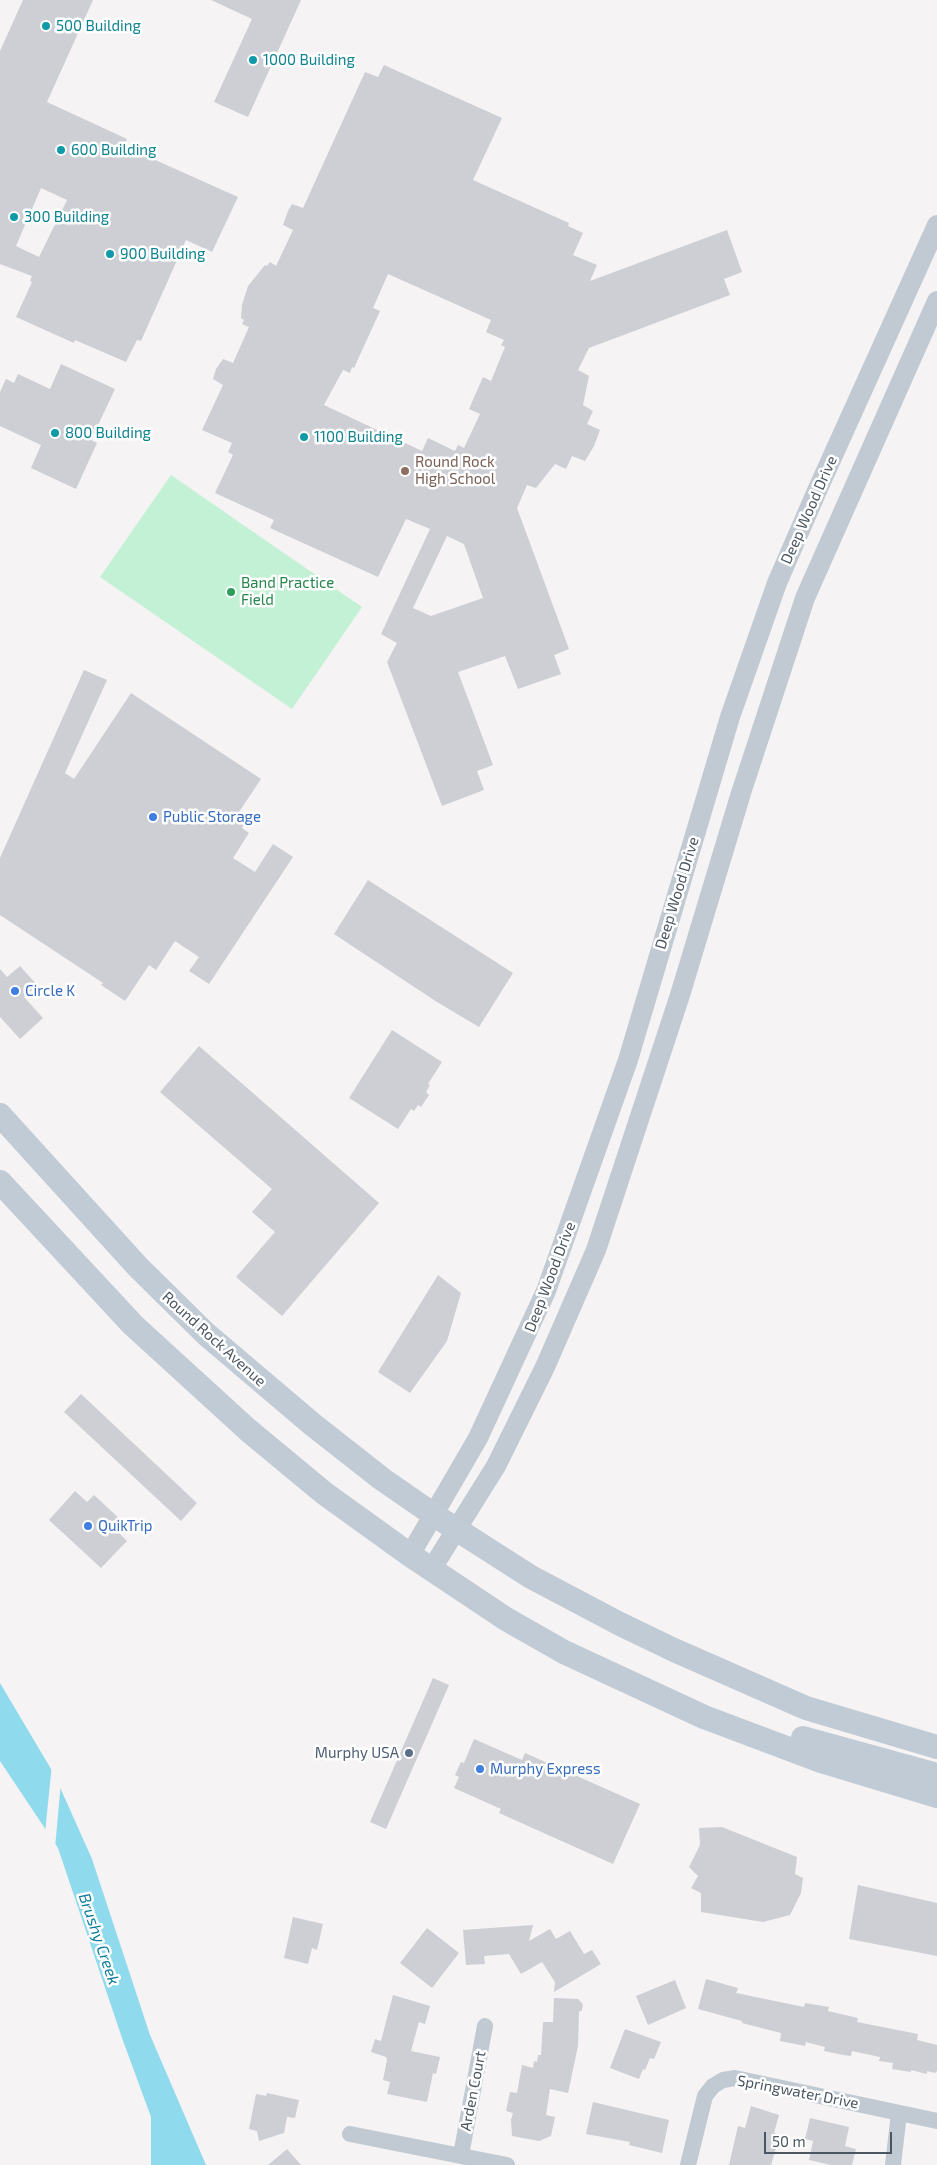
<!DOCTYPE html>
<style>
body{margin:0}
#map{position:relative;width:937px;height:2165px;overflow:hidden;background:#f5f3f3;font-family:"Exo 2",sans-serif}
canvas{display:block}
.scale{position:absolute;left:764px;top:2132px;width:128px;height:22px;box-sizing:border-box;border:2px solid #4a5661;border-top:0;padding-left:6px;font-size:15px;line-height:18px;white-space:nowrap;color:#4a5661;-webkit-text-stroke:4px #fff;paint-order:stroke}
</style>
<div id="map">
<canvas width="937" height="2165"></canvas>
<div class="scale">50 m</div>
</div>
<script>
const ctx = document.querySelector('canvas').getContext('2d');
ctx.lineJoin = 'round';
function fillPath(path, color) { ctx.fillStyle = color; ctx.fill(path, 'evenodd'); }
const poly = rows => new Path2D(rows.map(r => 'M' + r).join(''));
function stroke(path, color, width, dash) { ctx.strokeStyle = color; ctx.lineWidth = width; ctx.lineCap = dash ? 'butt' : 'round'; ctx.setLineDash(dash || []); ctx.stroke(path); }
function drawText(font, color, halo, rows, align = 'center') {
  ctx.font = font + ' "Exo 2",sans-serif'; ctx.lineWidth = 5; ctx.setLineDash([]); ctx.textBaseline = 'middle'; ctx.strokeStyle = halo; ctx.fillStyle = color; for (const [text, x, y, turn = 0] of rows) {
    ctx.save(); ctx.translate(x, y); ctx.rotate((+turn || 0) * Math.PI / 180); ctx.textAlign = isNaN(turn) ? turn : align; if (halo) ctx.strokeText(text, 0, 0); ctx.fillText(text, 0, 0); ctx.restore();
  }
}
fillPath(poly([
 [171,475,362,607,292,709,100,577]
]), '#c3f1d5');
fillPath(poly([
 [0,1683,54,1774,92,1859,150,2035,206,2165,151,2165,151,2117,122,2038,58,1848,0,1761]
]), '#90daee');
fillPath(poly([
 [52,1764,61,1782,55,1848,45,1833]
]), '#f5f3f3');
fillPath(poly([
 [23,0,93,0,47,102,127,139,124,146,238,197,212,252,186,240,141,341,137,340,126,362,75,340,74,343,16,317,32,282,30,281,32,276,0,264,0,51],
 [41,188,67,200,39,257,16,246],
 [211,0,301,0,248,117,214,102,252,19],
 [384,65,502,118,473,180,569,223,568,226,583,233,573,255,597,265,590,281,727,230,742,272,724,279,730,295,589,348,578,370,589,376,583,405,593,411,587,424,600,430,594,446,585,461,572,456,566,469,555,464,536,488,527,485,517,508,569,649,554,655,561,674,518,689,505,656,458,672,493,765,477,771,484,790,442,806,387,662,397,643,381,634,430,529,406,519,378,577,270,528,274,520,215,493,233,455,228,452,232,443,202,430,223,385,213,379,216,369,223,359,233,363,249,327,242,324,244,320,241,318,242,305,248,286,265,265,267,266,270,262,276,266,293,230,283,225,288,211,292,204,303,208,365,72,378,77],
 [388,274,491,320,486,332,504,340,501,345,505,347,491,381,483,377,469,409,480,414,464,448,458,445,455,451,428,438,422,451,324,405,343,370,350,373,352,367,354,368,380,311,373,308],
 [447,536,464,544,483,598,431,616,413,608],
 [61,364,115,389,91,440,97,443,76,489,31,468,41,445,0,426,0,392,6,379,14,383,18,374,50,389],
 [84,670,107,680,65,773,74,779,131,693,261,779,237,815,246,821,242,828,249,833,233,858,255,872,273,844,293,857,209,984,189,971,199,957,175,941,156,970,149,965,125,1001,101,985,103,983,0,915,0,858],
 [368,880,513,973,479,1027,437,1002,334,934],
 [20,966,37,985,24,997,43,1018,20,1039,0,1017,0,969,7,977],
 [392,1030,442,1062,428,1084,430,1085,426,1092,429,1095,421,1107,418,1105,414,1111,411,1109,398,1129,349,1098],
 [199,1046,379,1203,282,1316,236,1277,275,1232,252,1212,272,1189,160,1092],
 [438,1275,461,1293,447,1341,410,1393,378,1372],
 [81,1394,197,1503,181,1521,64,1412],
 [75,1491,87,1502,94,1495,123,1522,116,1530,127,1541,101,1568,49,1520],
 [433,1678,449,1685,386,1829,370,1822],
 [474,1739,522,1760,525,1753,640,1804,613,1864,499,1813,501,1809,454,1788,459,1777,455,1775,461,1762,464,1763],
 [722,1827,797,1857,795,1874,803,1878,801,1893,790,1915,763,1922,701,1912,701,1893,691,1888,698,1876,689,1867,700,1845,699,1828],
 [858,1885,937,1903,937,1956,849,1939],
 [293,1917,323,1924,317,1950,312,1948,308,1964,284,1958],
 [533,1925,529,1941,550,1929,556,1939,570,1931,584,1954,592,1950,601,1964,554,1992,555,1982,542,1962,521,1974,509,1954,484,1956,485,1964,466,1965,463,1930],
 [427,1928,459,1953,432,1988,400,1963],
 [706,1979,738,1988,736,1993,804,2007,805,2003,829,2007,828,2011,858,2018,857,2022,918,2034,917,2040,937,2045,937,2071,935,2073,927,2071,927,2074,911,2070,911,2072,892,2069,893,2063,879,2061,880,2057,852,2051,851,2056,843,2055,824,2051,825,2047,806,2042,805,2046,780,2041,781,2033,742,2023,742,2021,698,2009],
 [675,1980,686,2008,648,2025,636,1996],
 [393,1995,430,2006,425,2024,419,2022,411,2051,440,2057,436,2074,433,2073,427,2102,387,2094,390,2082,383,2080,387,2060,386,2057,371,2052,375,2039,381,2041],
 [554,1998,578,1999,583,2004,582,2010,579,2012,578,2046,568,2093,550,2089,546,2115,555,2117,551,2136,539,2141,512,2136,511,2120,513,2113,506,2111,510,2092,517,2093,522,2065,533,2068,534,2061,537,2062,538,2055,541,2055,543,2022,553,2022],
 [625,2029,661,2042,654,2059,650,2058,645,2070,643,2069,639,2079,610,2068],
 [267,2093,299,2100,295,2118,287,2117,284,2133,259,2141,257,2131,249,2129,256,2094,266,2096],
 [593,2102,669,2120,662,2153,629,2145,630,2142,586,2134],
 [751,2106,779,2115,774,2133,780,2135,771,2165,729,2165,738,2126,745,2128],
 [810,2118,849,2127,845,2146,856,2149,852,2165,831,2165,809,2160,813,2141,805,2139],
 [287,2149,301,2165,268,2165]
]), '#cdcfd5');
stroke(poly([
 [350,2134,507,2165],
 [461,2155,485,2026],
 [688,2165,705,2096,713,2086,723,2080,735,2078,937,2121],
 [893,2165,899,2113]
]), '#c1cad2', 16);
stroke(poly([
 [410,1555,478,1438,546,1291,628,1060,730,717,777,583,816,493,937,225],
 [431,1570,496,1466,545,1367,596,1250,680,995,741,793,805,598,937,301]
]), '#c1cad2', 20);
stroke(poly([
 [0,1115,138,1267,206,1334,312,1424,382,1479,434,1515,531,1577,620,1624,674,1650,806,1708,937,1747],
 [0,1182,133,1325,248,1430,324,1493,410,1555,506,1619,564,1652,704,1717,821,1761,937,1796],
 [803,1738,937,1775]
]), '#c1cbd6', 24);
for (const [x, y, r, color] of [
 [46,26,5,"#0f9aa8"],
 [253,60,5,"#0f9aa8"],
 [61,150,5,"#0f9aa8"],
 [14,217,5,"#0f9aa8"],
 [110,254,5,"#0f9aa8"],
 [55,433,5,"#0f9aa8"],
 [304,437,5,"#0f9aa8"],
 [405,471,5,"#8d6e63"],
 [231,592,5,"#2e9e5b"],
 [153,817,5,"#3f7fe0"],
 [15,991,5,"#3f7fe0"],
 [88,1526,5,"#3f7fe0"],
 [409,1753,5,"#5c6f8a"],
 [480,1769,5,"#3f7fe0"]
]) { const dot = new Path2D(); dot.arc(x, y, r, 0, 2 * Math.PI); ctx.fillStyle = color; ctx.fill(dot); stroke(dot, '#fff', 2); }
drawText('15px', '#0d838f', '#fff', [
 ["500 Building",56,26],
 ["1000 Building",263,60],
 ["600 Building",71,150],
 ["300 Building",24,217],
 ["900 Building",120,254],
 ["800 Building",65,433],
 ["1100 Building",314,437]
], 'left');
drawText('15px', '#785e54', '#fff', [
 ["Round Rock",415,462],
 ["High School",415,479]
], 'left');
drawText('15px', '#4a5661', '#fff', [
 ["Deep Wood Drive",809,510,-66],
 ["Deep Wood Drive",677,893,-73],
 ["Deep Wood Drive",550,1277,-69],
 ["Round Rock Avenue",214,1339,42],
 ["Arden Court",473,2091,-79],
 ["Springwater Drive",798,2092,11]
]);
drawText('15px', '#27864d', '#fff', [
 ["Band Practice",241,583],
 ["Field",241,600]
], 'left');
drawText('15px', '#366cbe', '#fff', [
 ["Public Storage",163,817],
 ["Circle K",25,991],
 ["QuikTrip",98,1526],
 ["Murphy Express",490,1769]
], 'left');
drawText('15px', '#4e5e75', '#fff', [
 ["Murphy USA",399,1753]
], 'right');
drawText('italic 16px', '#0c7c9b', '#fff', [
 ["Brushy Creek",99,1939,71]
]);
</script>
